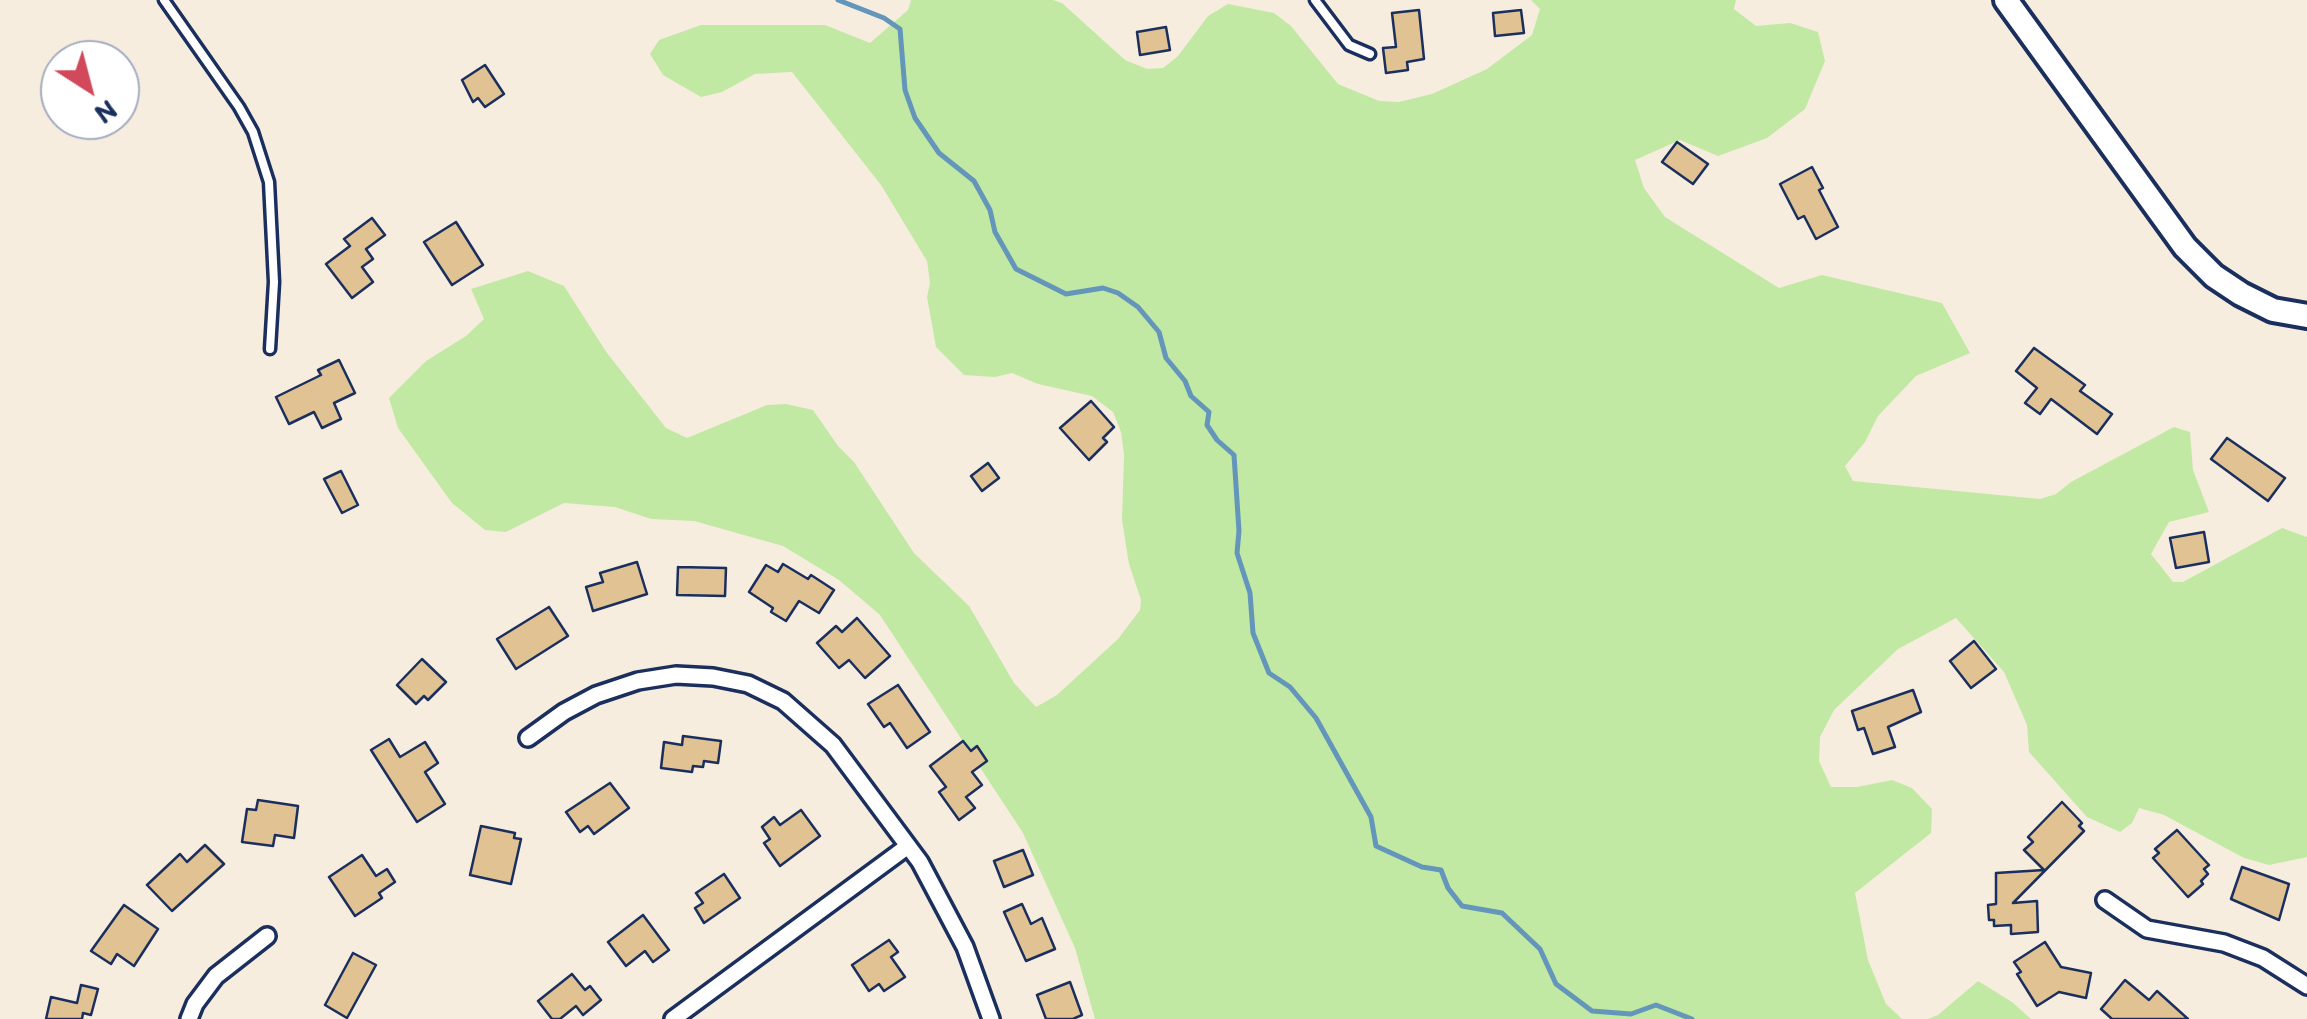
<!DOCTYPE html>
<style>
body{margin:0}
#map{position:relative;width:2307px;height:1019px;overflow:hidden;background:#f6eddf;font-family:Itim,sans-serif}
canvas{display:block}
.north{position:absolute;left:40px;top:40px;width:100px;height:100px;box-sizing:border-box;background:#fff;border:2px solid #a4acbf;border-radius:50%;rotate:144deg;font-size:28px;font-weight:700;line-height:40px;text-align:center;color:#1b2f5e}
.north::after{content:'';display:block;margin:auto;width:35px;height:45px;background:#d1495b;clip-path:polygon(50% 0,100% 100%,50% 72%,0 100%)}
</style>
<div id="map">
<canvas width="2307" height="1019"></canvas>
<div class="north">N</div>
</div>
<script>
const ctx = document.querySelector('canvas').getContext('2d');
ctx.lineJoin = 'round';
function fillPath(path, color) { ctx.fillStyle = color; ctx.fill(path, 'evenodd'); }
const poly = rows => new Path2D(rows.map(r => 'M' + r).join(''));
function stroke(path, color, width, dash) { ctx.strokeStyle = color; ctx.lineWidth = width; ctx.lineCap = dash ? 'butt' : 'round'; ctx.setLineDash(dash || []); ctx.stroke(path); }
fillPath(poly([
 [911,0,1053,0,1062,3,1125,60,1147,69,1163,68,1178,56,1208,16,1228,4,1274,13,1291,26,1338,84,1379,101,1399,102,1432,94,1487,69,1532,35,1540,9,1531,0,1736,0,1734,9,1756,26,1790,23,1818,32,1825,61,1805,109,1767,138,1718,156,1680,140,1635,160,1644,188,1665,217,1779,288,1822,275,1942,303,1970,353,1916,376,1878,416,1865,442,1845,466,1853,481,2040,499,2056,494,2071,482,2174,427,2190,432,2193,470,2209,512,2169,522,2151,554,2173,582,2183,582,2282,528,2307,537,2307,857,2269,865,2244,858,2164,815,2139,808,2132,823,2120,832,2087,817,2029,752,2027,725,2004,672,1956,618,1898,649,1834,710,1820,737,1819,761,1831,787,1857,787,1892,780,1912,788,1932,809,1931,833,1855,893,1868,960,1886,1004,1902,1019,1095,1019,1075,948,1023,833,880,615,839,580,783,546,694,521,651,519,615,507,564,503,506,532,485,530,452,503,398,428,389,398,426,361,466,336,484,319,471,289,528,271,564,286,607,353,666,428,687,438,767,405,786,404,813,410,838,446,854,462,914,553,969,606,1014,683,1036,707,1057,695,1118,639,1140,610,1141,600,1129,564,1122,520,1124,455,1121,432,1113,412,1092,396,1038,384,1012,373,995,377,964,375,936,347,927,297,930,283,927,261,881,185,792,72,755,74,722,92,701,97,663,75,650,54,659,40,701,25,825,25,870,43,908,10],
 [1978,981,2012,1002,2031,1019,1928,1019,1938,1015]
]), '#c2e9a4');
stroke(poly([
 [838,0,884,18,900,29,905,90,915,118,939,153,974,181,990,210,995,232,1016,269,1066,294,1103,288,1118,293,1138,307,1159,332,1166,358,1185,381,1191,396,1209,412,1207,425,1217,440,1234,455,1239,531,1237,553,1250,593,1253,633,1269,673,1290,687,1316,718,1371,817,1376,846,1422,867,1441,870,1448,888,1462,906,1502,913,1540,949,1556,984,1592,1011,1631,1014,1656,1005,1692,1019]
]), '#6495ba', 5);
const building = poly([
 [1419,10,1424,59,1407,62,1408,70,1386,73,1383,48,1396,47,1392,13,1419,10],
 [1521,10,1524,33,1495,36,1493,13,1521,10],
 [1166,27,1170,50,1140,55,1137,32,1166,27],
 [485,65,504,94,485,107,478,98,473,102,462,80,485,65],
 [1677,142,1708,164,1693,184,1662,162,1677,142],
 [1812,167,1823,188,1819,190,1838,227,1816,239,1804,216,1798,219,1780,184,1812,167],
 [372,218,385,235,366,249,373,259,362,267,373,282,352,298,326,264,350,246,344,239,372,218],
 [456,222,483,265,452,285,424,242,456,222],
 [2034,348,2085,385,2080,391,2112,414,2097,434,2051,399,2040,414,2025,403,2037,388,2016,371,2034,348],
 [339,360,355,393,334,403,341,419,322,428,314,412,289,424,276,397,321,375,318,370,339,360],
 [1091,401,1114,427,1103,438,1107,442,1089,460,1060,428,1091,401],
 [2227,438,2285,478,2268,501,2211,459,2227,438],
 [988,463,999,478,982,491,971,476,988,463],
 [341,471,358,505,342,513,324,479,341,471],
 [2204,532,2209,562,2176,568,2170,538,2204,532],
 [637,562,647,594,593,611,586,587,603,582,600,573,637,562],
 [783,564,808,579,811,575,834,590,819,613,799,601,786,621,771,612,773,608,749,592,766,565,778,572,783,564],
 [678,567,726,568,725,596,677,595,678,567],
 [549,607,568,636,516,669,497,639,549,607],
 [857,618,890,656,865,678,849,660,839,668,817,643,836,626,842,632,857,618],
 [1974,641,1996,669,1971,688,1950,661,1974,641],
 [422,659,446,682,428,700,424,696,416,704,397,685,422,659],
 [898,685,930,732,907,748,890,723,884,727,868,704,898,685],
 [1913,690,1921,712,1888,727,1895,747,1873,754,1864,728,1858,730,1852,711,1913,690],
 [683,736,721,741,718,763,704,761,703,767,693,766,692,772,661,768,664,742,682,745,683,736],
 [389,739,400,757,425,742,438,763,425,772,445,804,417,822,371,750,389,739],
 [963,741,971,751,977,746,987,761,972,772,982,785,966,797,975,808,959,820,939,792,946,787,930,766,963,741],
 [610,783,629,808,594,834,588,826,580,832,566,812,610,783],
 [258,800,298,806,294,838,275,835,273,846,242,842,247,809,256,810,258,800],
 [2062,802,2082,823,2079,826,2084,831,2013,903,2037,901,2038,932,2011,934,2011,925,1994,926,1994,920,1989,920,1988,905,1996,904,1996,873,2044,870,2024,850,2033,842,2028,837,2062,802],
 [801,810,820,836,780,866,764,843,770,839,762,827,774,817,780,825,801,810],
 [481,826,515,833,514,838,521,839,511,884,470,875,481,826],
 [2177,830,2209,865,2204,869,2208,874,2201,881,2203,884,2188,897,2153,858,2159,853,2155,849,2177,830],
 [205,845,224,864,172,911,147,885,180,854,187,862,205,845],
 [1023,850,1033,875,1004,887,994,861,1023,850],
 [362,855,376,876,387,869,395,882,379,893,382,898,355,916,329,877,362,855],
 [2242,867,2289,884,2279,920,2231,899,2242,867],
 [724,874,740,898,704,923,695,908,703,903,696,893,724,874],
 [1022,904,1031,924,1042,918,1055,949,1026,961,1004,912,1022,904],
 [124,905,158,929,134,966,117,954,111,964,91,951,124,905],
 [643,915,669,950,653,962,645,951,626,966,608,942,643,915],
 [889,940,898,952,891,957,905,977,884,991,879,984,869,991,852,965,889,940],
 [2045,942,2061,967,2091,973,2086,998,2059,992,2037,1006,2017,974,2021,972,2014,962,2045,942],
 [353,953,376,965,347,1018,325,1005,353,953],
 [572,974,585,990,590,986,601,1000,583,1015,576,1006,560,1019,552,1019,538,1001,572,974],
 [2125,980,2149,1000,2157,991,2188,1019,2112,1019,2101,1009,2125,980],
 [1070,982,1082,1015,1073,1019,1046,1019,1037,995,1070,982],
 [81,985,98,989,91,1015,83,1013,82,1019,46,1019,51,997,77,1003,81,985]
]);
fillPath(building, '#e0c293');
stroke(building, '#1b2f5e', 2.5);
const lane = poly([
 [164,0,239,107,253,132,269,182,274,282,270,349],
 [1315,0,1349,45,1370,54]
]);
const street = poly([
 [528,738,564,712,596,695,638,681,676,675,713,677,748,684,783,701,833,745,920,862,965,947,991,1019],
 [2105,900,2147,929,2224,943,2263,958,2307,986],
 [189,1019,195,1004,216,976,267,936],
 [673,1019,908,846]
]);
const secondary = poly([
 [2006,0,2185,247,2214,276,2241,294,2273,310,2307,316]
]);
stroke(lane, '#1b2f5e', 15);
stroke(street, '#1b2f5e', 22);
stroke(secondary, '#1b2f5e', 30);
stroke(lane, '#fff', 8);
stroke(street, '#fff', 15);
stroke(secondary, '#fff', 22);
</script>
